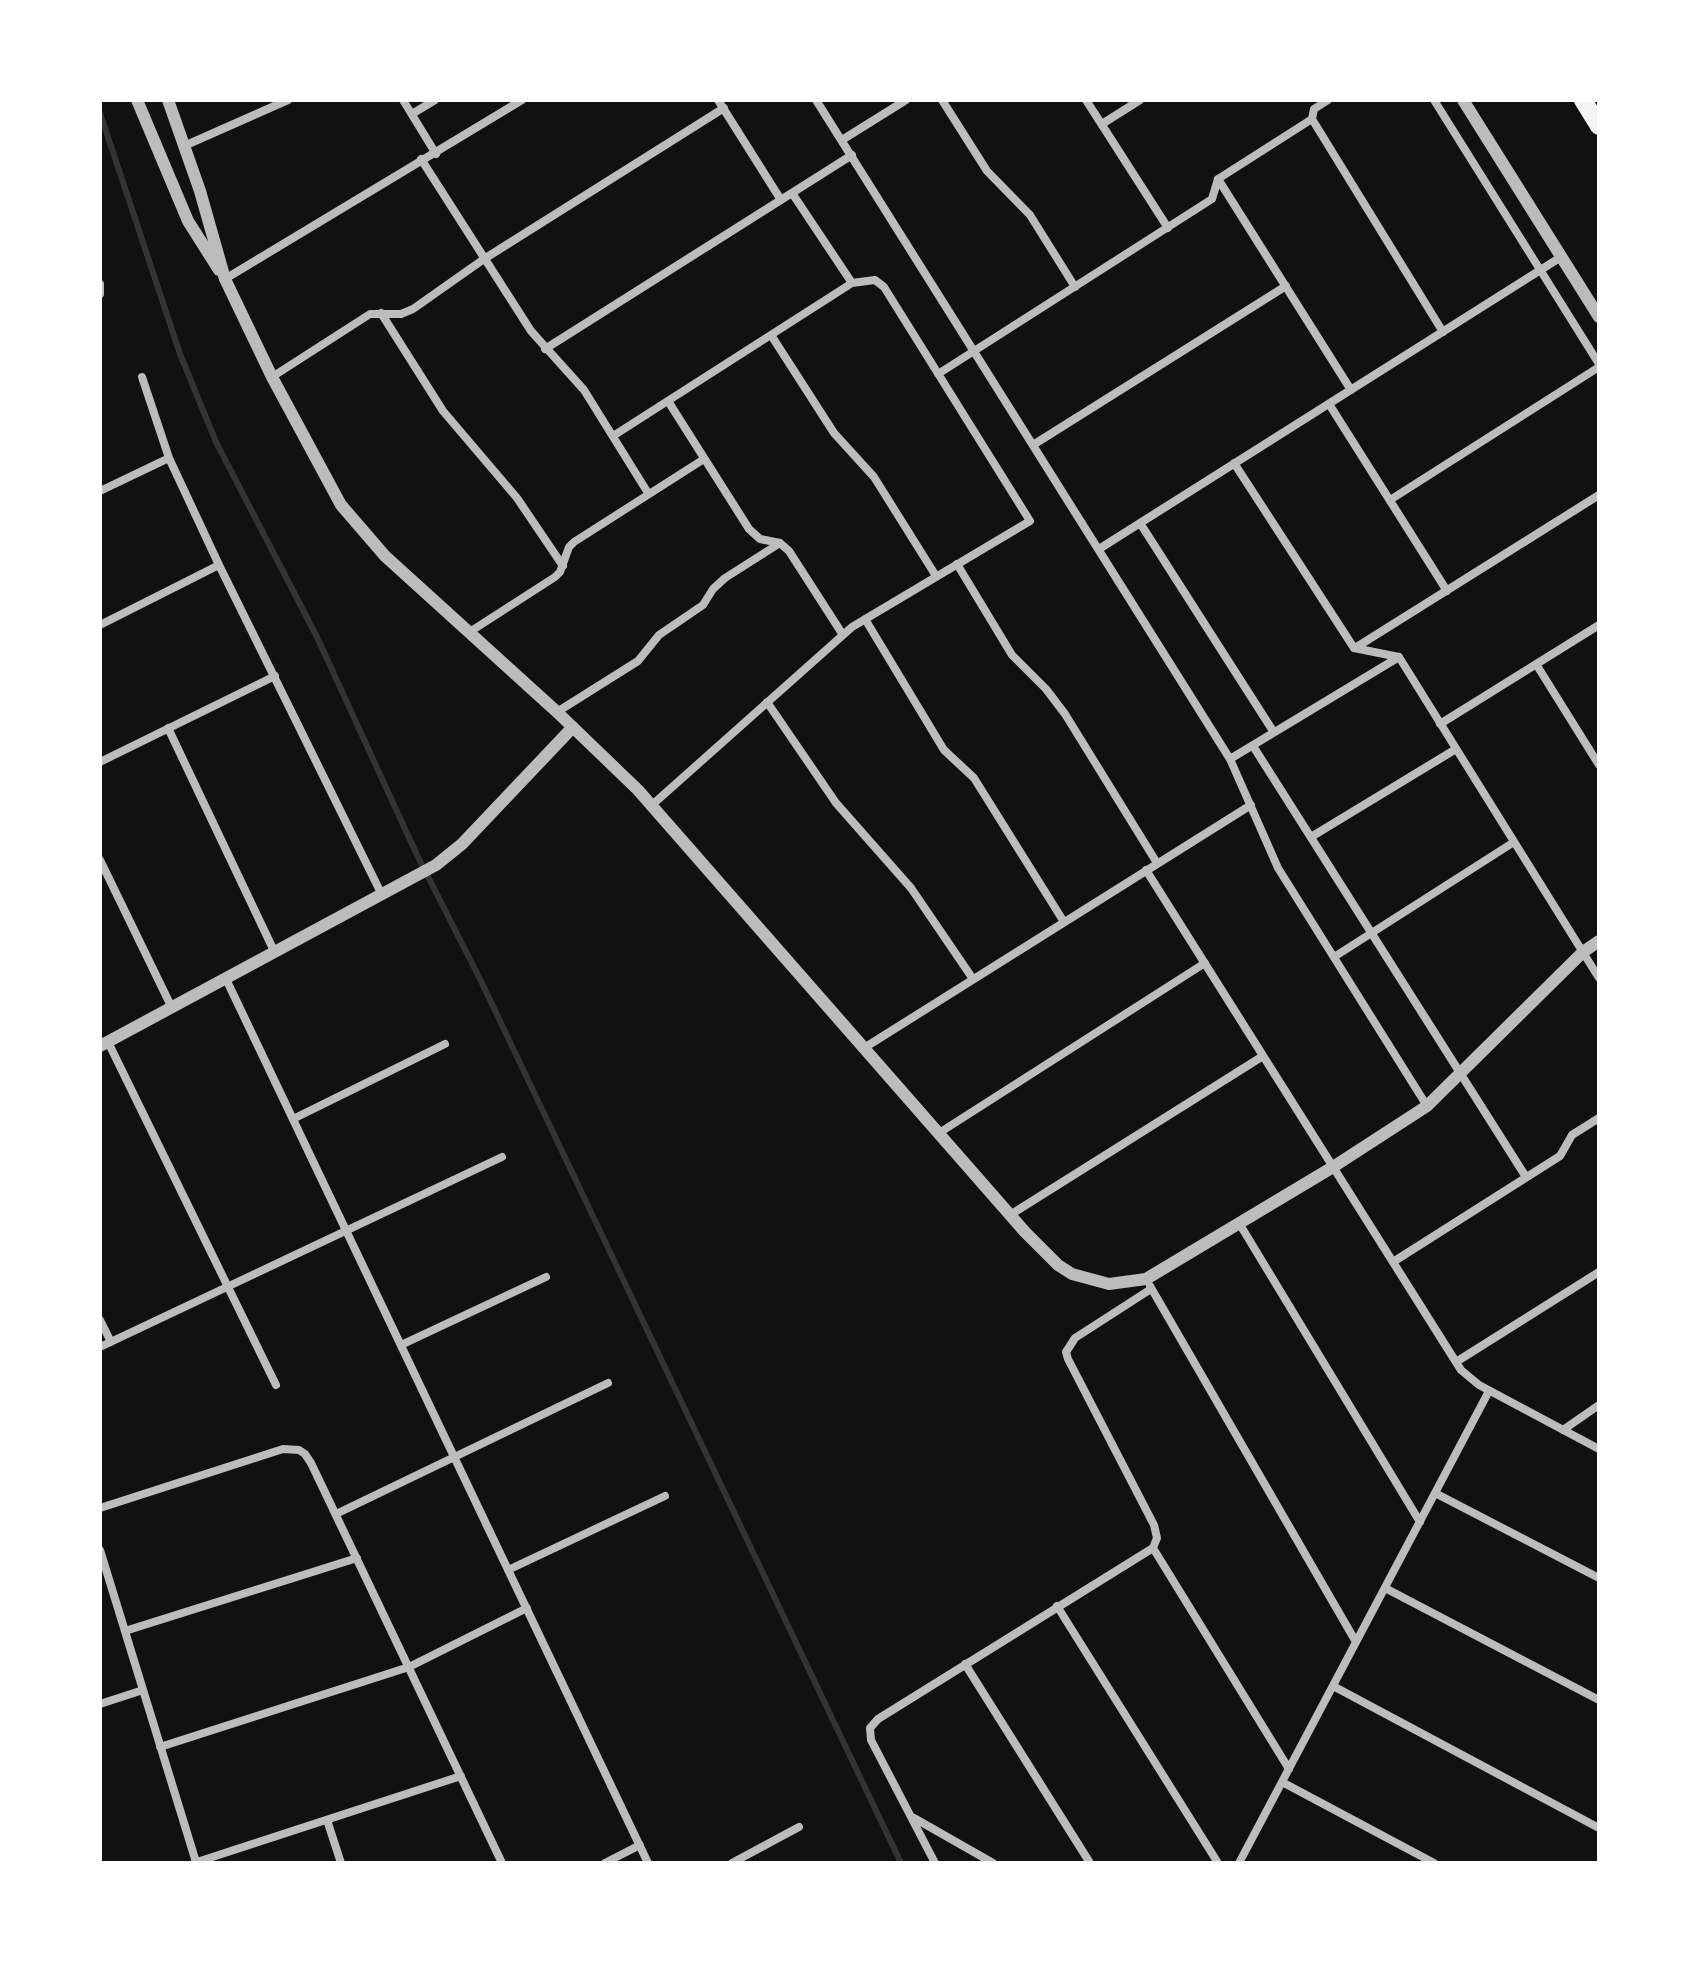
<!DOCTYPE html>
<html>
<head>
<meta charset="utf-8">
<style>
  body { margin:0 }
  #map { position:relative; width:1699px; height:1963px; overflow:hidden; background:#111; font-family:Manrope,sans-serif }
  canvas { display:block }
  .frame { position:absolute; inset:0; border:102px solid #fff; pointer-events:none }
</style>
</head>
<body>
<div id="map">
<canvas width="1699" height="1963"></canvas>
<div class="frame"></div>
</div>
<script>
const ctx = document.querySelector('canvas').getContext('2d');
ctx.lineJoin = 'round';
function toPath(rows) {
  const path = new Path2D();
  for (const r of rows) {
    path.moveTo(r[0], r[1]);
    for (let i = 2; i < r.length; i += 2) path.lineTo(r[i], r[i + 1]);
  }
  return path;
}
function trace(path, color, width, dash) {
  ctx.strokeStyle = color;
  ctx.lineWidth = width;
  ctx.lineCap = dash ? 'butt' : 'round';
  ctx.setLineDash(dash || []);
  ctx.stroke(path);
}
const stream = toPath([
  [100,113,180,354,216,442,317,637,417,855,480,979,901,1863]
]);
const minor = toPath([
  [403,100,436,154],
  [718,100,781,200],
  [816,100,1230,759,1278,868,1427,1106],
  [942,100,987,171,1030,215,1075,287],
  [1086,100,1168,228],
  [1434,100,1599,364],
  [412,114,435,100],
  [1312,119,1443,332],
  [1102,124,1140,100],
  [842,140,906,100],
  [184,146,288,100],
  [421,159,531,331,584,390,648,493],
  [1218,179,1351,390],
  [225,279,522,100],
  [100,284,100,294],
  [381,313,443,411,517,498,563,566],
  [771,335,834,433,874,477,936,576],
  [545,349,852,155],
  [938,374,1212,199,1218,179,1312,119,1314,109,1328,100],
  [142,377,169,458,219,565,382,895],
  [272,377,370,314,401,314,413,309,484,259,724,108],
  [668,401,749,529,760,539,780,543,789,551,843,635],
  [1329,404,1447,591],
  [613,436,852,283],
  [1033,445,1286,286],
  [1234,463,1354,648],
  [100,491,169,458],
  [1390,500,1599,367],
  [1140,523,1273,731],
  [1099,549,1561,257],
  [957,564,1012,655,1046,689,1065,714,1157,863],
  [865,619,944,750,974,778,1064,922],
  [100,625,219,565],
  [468,633,555,577,560,572,569,547,574,542,704,459],
  [1354,648,1399,657,1599,978],
  [1355,648,1599,495],
  [1536,664,1599,765],
  [767,702,836,803,911,888,973,979],
  [557,712,638,661,659,635,703,605,713,589,725,578,780,543],
  [1440,724,1599,625],
  [168,728,275,953],
  [1253,746,1526,1177],
  [1230,759,1399,657],
  [100,762,275,676],
  [652,805,852,627,1030,521,884,287,875,280,852,283,792,193],
  [1311,837,1456,749],
  [100,860,172,1008],
  [1146,870,1461,1370,1479,1385,1599,1449],
  [1334,957,1514,842],
  [226,979,648,1863],
  [108,1042,276,1385],
  [864,1048,1251,805],
  [293,1119,445,1044],
  [939,1133,1205,963],
  [1010,1215,1263,1056],
  [1239,1223,1420,1522],
  [1393,1262,1560,1156,1572,1135,1599,1118],
  [1150,1286,1356,1642],
  [1151,1289,1075,1338,1066,1352,1068,1359,1154,1525,1157,1538,1153,1548,1289,1769],
  [100,1320,111,1342],
  [401,1345,546,1277],
  [100,1347,502,1157],
  [1456,1362,1599,1272],
  [1563,1430,1599,1405],
  [1435,1493,1599,1578],
  [100,1508,283,1449,299,1450,305,1454,311,1463,502,1863],
  [336,1514,608,1383],
  [100,1550,196,1862],
  [508,1570,665,1496],
  [1385,1588,1599,1700],
  [1057,1606,1218,1863],
  [125,1631,357,1558],
  [965,1664,1090,1863],
  [1333,1686,1599,1828],
  [100,1704,143,1690],
  [160,1747,409,1667,527,1608],
  [1282,1782,1434,1863],
  [914,1818,993,1863],
  [327,1820,341,1863],
  [194,1863,461,1776],
  [605,1863,640,1845],
  [732,1863,799,1827],
  [935,1863,871,1740,870,1728,878,1719,1153,1548],
  [1239,1863,1489,1391]
]);
const tertiary = toPath([
  [137,100,188,221,219,270],
  [168,100,200,191,225,279,272,377,341,505,385,556,557,712,638,790,1025,1232,1058,1265,1072,1274,1109,1284,1146,1279,1333,1167,1427,1106,1583,952,1599,941],
  [1463,100,1599,317],
  [100,1046,436,865,462,844,573,727]
]);
const motorway = toPath([
  [1583,100,1599,126]
]);
trace(stream, '#333', 6);
trace(minor, '#bcbcbc', 8);
trace(tertiary, '#bcbcbc', 12);
trace(motorway, '#f5f5f5', 18);
</script>
</body>
</html>
